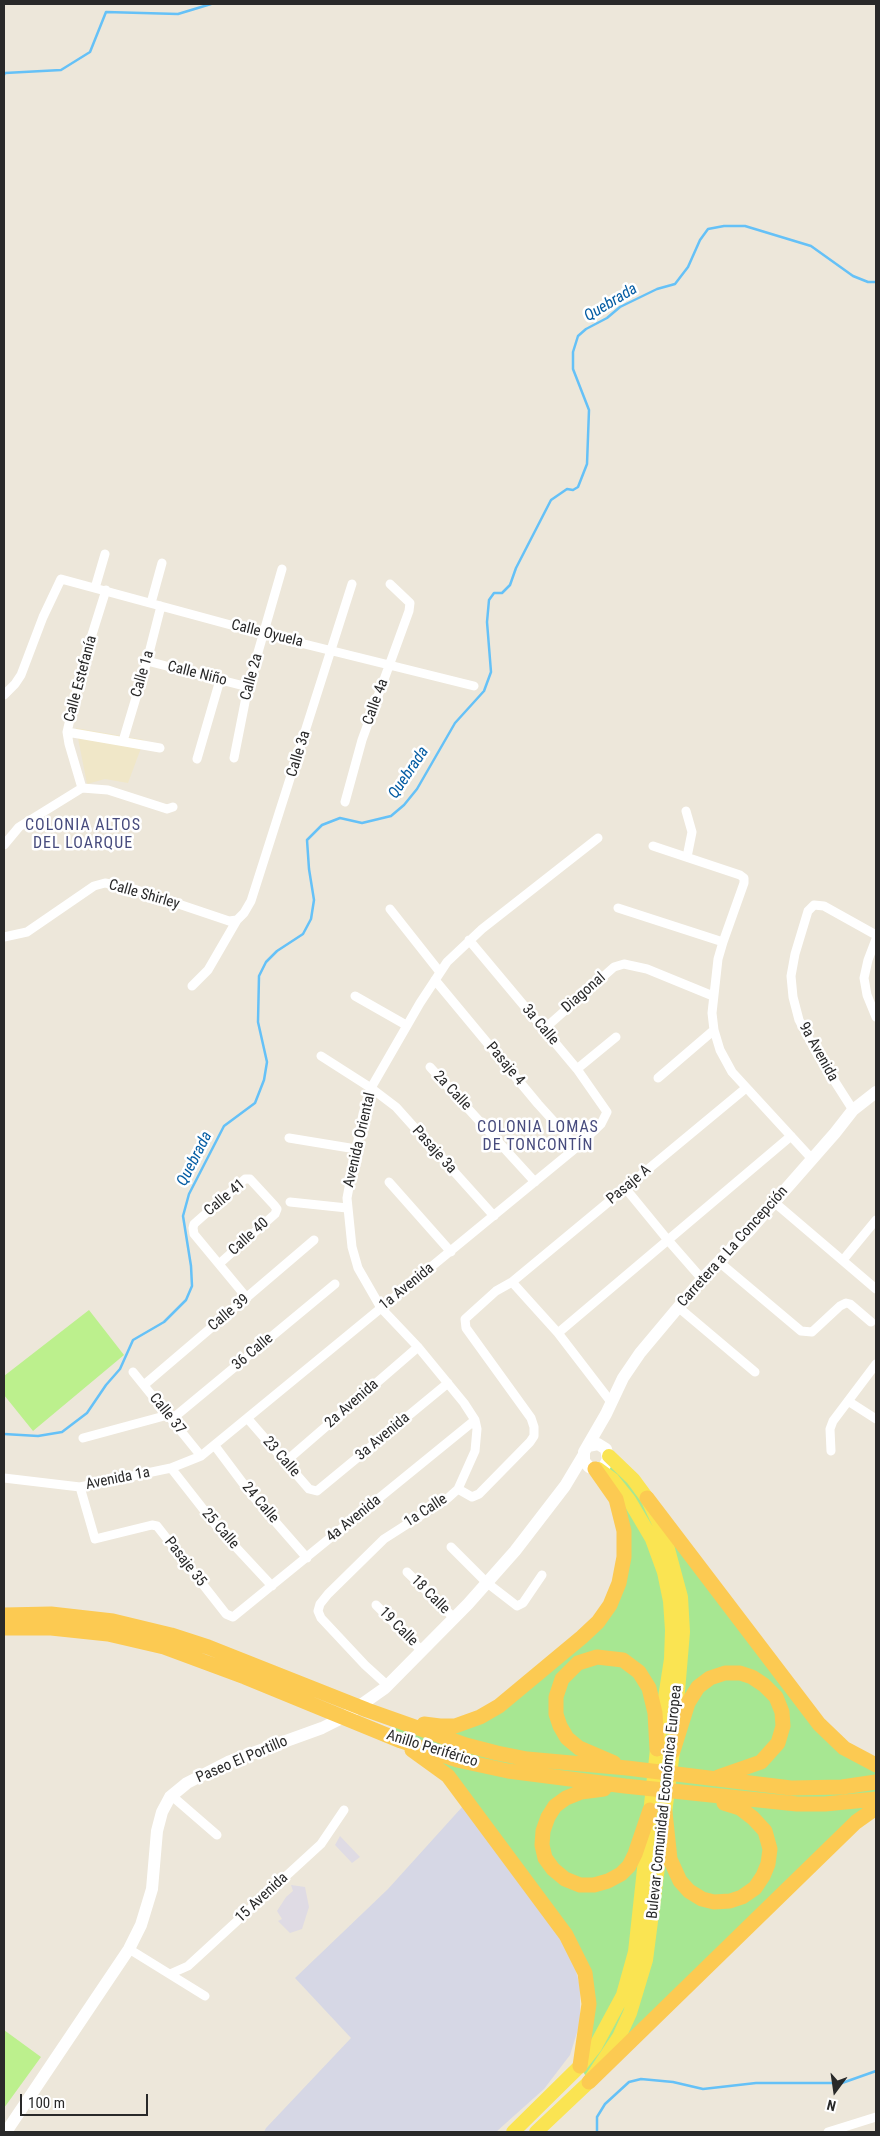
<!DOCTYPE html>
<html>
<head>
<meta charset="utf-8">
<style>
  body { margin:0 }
  #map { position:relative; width:880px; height:2136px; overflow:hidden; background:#ede7da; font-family:"Roboto Condensed",sans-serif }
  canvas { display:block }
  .frame { position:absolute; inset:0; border:5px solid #292929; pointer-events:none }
  .north { position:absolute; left:810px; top:2066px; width:50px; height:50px; -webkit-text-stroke:4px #fff; paint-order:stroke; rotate:194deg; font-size:14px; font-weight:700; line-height:20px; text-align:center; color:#292929 }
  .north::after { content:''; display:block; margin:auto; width:18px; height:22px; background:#292929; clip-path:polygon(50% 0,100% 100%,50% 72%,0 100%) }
  .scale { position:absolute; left:20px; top:2094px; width:128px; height:22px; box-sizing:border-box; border:2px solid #292929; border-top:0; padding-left:6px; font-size:15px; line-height:18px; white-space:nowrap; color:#292929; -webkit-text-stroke:4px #fff; paint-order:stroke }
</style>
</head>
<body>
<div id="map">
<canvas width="880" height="2136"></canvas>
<div class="frame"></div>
<div class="north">N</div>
<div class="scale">100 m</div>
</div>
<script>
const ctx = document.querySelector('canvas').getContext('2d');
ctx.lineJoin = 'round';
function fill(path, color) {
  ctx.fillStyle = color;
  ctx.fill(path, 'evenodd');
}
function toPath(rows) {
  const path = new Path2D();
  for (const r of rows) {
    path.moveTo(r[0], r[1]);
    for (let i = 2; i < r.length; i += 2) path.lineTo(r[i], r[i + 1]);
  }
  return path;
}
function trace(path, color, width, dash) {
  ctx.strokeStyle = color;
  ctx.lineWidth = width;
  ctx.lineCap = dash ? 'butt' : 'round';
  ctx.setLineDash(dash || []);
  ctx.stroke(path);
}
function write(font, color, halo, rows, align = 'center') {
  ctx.font = font + ' "Roboto Condensed",sans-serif';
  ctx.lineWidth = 5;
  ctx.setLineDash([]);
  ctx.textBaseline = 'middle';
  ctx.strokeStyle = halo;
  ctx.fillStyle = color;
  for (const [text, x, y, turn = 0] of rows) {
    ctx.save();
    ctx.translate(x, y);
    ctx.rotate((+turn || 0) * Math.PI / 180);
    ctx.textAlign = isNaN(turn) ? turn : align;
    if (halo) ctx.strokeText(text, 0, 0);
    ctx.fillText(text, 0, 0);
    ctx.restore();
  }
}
const industrial = toPath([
  [340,1836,360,1857,352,1863,335,1845],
  [291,1885,305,1887,309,1907,302,1929,290,1933,278,1921,282,1919,277,1911,286,1897,293,1891]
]);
const education = toPath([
  [76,728,144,740,128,783,105,779,87,784]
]);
const airport = toPath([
  [463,1806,547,1918,573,1960,580,1986,580,2023,570,2055,544,2089,496,2132,264,2132,266,2128,351,2038,295,1978,388,1889]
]);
const green = toPath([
  [609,1456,819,1724,876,1765,876,1808,589,2082,580,2066,586,1973,448,1776,401,1741,390,1718,441,1726,480,1717,610,1605,624,1531,598,1469]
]);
const pitch = toPath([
  [89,1310,124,1355,33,1431,4,1395,4,1376],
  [4,2030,41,2057,4,2108]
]);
const stream = toPath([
  [4,75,5,73,61,70,90,52,106,12,178,14,211,4],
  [4,1434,38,1436,62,1432,87,1413,106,1385,120,1369,133,1340,164,1322,186,1300,192,1286,191,1266,183,1216,189,1194,224,1126,255,1103,264,1080,267,1062,258,1022,259,976,266,962,277,951,303,934,311,919,314,900,309,869,307,840,322,825,340,818,362,823,391,816,404,805,417,789,455,723,484,691,491,672,487,622,489,600,494,593,502,593,510,585,516,568,551,500,567,489,573,490,578,487,587,464,589,410,573,369,573,352,578,336,586,329,607,318,620,307,657,289,675,284,688,267,700,240,708,229,724,226,745,226,811,246,853,276,868,282,876,282],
  [597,2132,597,2117,605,2104,629,2082,641,2079,673,2082,703,2089,756,2083,842,2083,876,2071]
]);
const minor = toPath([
  [95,588,105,554],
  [151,603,162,563],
  [147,661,248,687],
  [4,695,15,684,21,675,43,617,61,579,264,634,474,686],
  [67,732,160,748],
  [123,741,147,661,161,606],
  [234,758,248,687,282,569],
  [197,759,220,680],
  [82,788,69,744,67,732,84,660,106,590],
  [345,802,362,740,409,611,410,603,390,584],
  [686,811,692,832,687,857],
  [4,845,19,827,82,788,108,790,167,809,173,807],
  [653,846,740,875,744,878,744,883,723,942,718,959,712,1013,714,1030,720,1050,732,1072,812,1159],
  [618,908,723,942],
  [390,909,439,971],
  [4,937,27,932,94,886,105,883,128,887,229,921,237,920],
  [876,939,868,960,864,978,867,995,876,1017],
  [435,980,538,1104,577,1147],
  [192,986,208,970,237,920,244,913,251,901,352,584],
  [355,996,406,1025],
  [543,1030,614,967,624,964,647,969,713,996],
  [321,1056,371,1088,396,1107,494,1216],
  [430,1067,535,1182],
  [577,1069,616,1037],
  [658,1078,714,1030],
  [853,1110,816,1052,799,1020,793,997,791,976,795,954,808,911,814,905,824,906,876,935],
  [289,1138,356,1149],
  [389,1182,451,1252],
  [626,1189,667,1239,702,1279],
  [290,1202,347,1208],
  [774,1202,876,1289],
  [843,1260,876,1220],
  [719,1262,801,1331,812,1332,840,1306,846,1303,850,1304,871,1322],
  [219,1264,275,1214,277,1209,274,1205,250,1179,245,1179,194,1224,193,1228,194,1234,247,1298],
  [512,1282,558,1333,611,1402],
  [678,1307,755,1372],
  [558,1333,791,1136],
  [133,1372,201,1456],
  [144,1385,314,1240],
  [848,1401,876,1419],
  [172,1419,335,1284],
  [248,1419,309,1489,317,1491,448,1383],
  [83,1438,168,1415],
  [215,1446,251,1494,307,1558],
  [831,1451,830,1429,833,1421,876,1364],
  [285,1462,418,1347],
  [171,1468,218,1528,272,1586],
  [4,1478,80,1487,171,1468,201,1456,577,1147,601,1124,607,1112,577,1069,469,940],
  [80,1487,95,1539,152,1525,157,1526,226,1614,233,1617,475,1420],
  [458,1489,472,1497,479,1494,530,1442,534,1436,534,1427,531,1418,466,1328,465,1319,496,1291,512,1282,746,1088],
  [451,1547,486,1582,517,1606,523,1603,542,1575],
  [407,1572,454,1618],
  [376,1605,421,1650],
  [387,1685,365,1665,321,1618,318,1611,320,1604,328,1594,384,1539,448,1498,458,1489,475,1451,477,1429,475,1420,464,1403,418,1347,381,1308,358,1268,352,1247,347,1198,363,1114,371,1088,420,1003,447,962,482,929,598,838],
  [172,1796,217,1835],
  [129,1949,205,1996],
  [170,1974,188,1966,321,1844,344,1810],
  [828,2132,876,2117]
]);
const secondary = toPath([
  [588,1446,598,1444,606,1449,608,1459,604,1467,595,1469,589,1467,584,1461,584,1452,606,1414,623,1378,640,1353,702,1279,749,1231,835,1133,853,1110,876,1092],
  [6,2132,129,1949,141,1925,152,1889,157,1831,162,1812,170,1797,187,1783,228,1762,322,1728,344,1717,385,1688,468,1604,515,1551,565,1486,583,1456]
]);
const primary = toPath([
  [513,2132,580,2066,595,2047,623,1995,635,1952,657,1749,671,1659,672,1630,670,1601,664,1572,652,1539,629,1500,613,1480,598,1469],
  [536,2132,589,2082,619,2037,630,2013,646,1960,673,1751,683,1632,681,1597,664,1534,647,1498,633,1479,609,1456]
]);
const trunk = toPath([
  [647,1498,819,1724,844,1748,876,1765],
  [4,1615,51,1614,113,1621,171,1635,208,1647,367,1710,466,1745,497,1753,527,1759,627,1768,791,1788,842,1787,876,1782],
  [4,1628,51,1628,108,1634,164,1647,245,1677,401,1741,457,1760,508,1771,625,1786,797,1804,825,1804,876,1799],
  [424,1724,440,1726,455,1726,480,1717,499,1706,582,1637,598,1622,610,1605,619,1583,624,1557,624,1531,616,1499,595,1469],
  [412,1750,448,1776,566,1935,585,1973,589,2004,580,2066],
  [673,1751,688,1703,698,1687,710,1678,725,1673,740,1673,752,1677,764,1685,776,1697,782,1712,783,1726,778,1743,761,1762,718,1777],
  [614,1763,579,1748,567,1738,560,1726,556,1714,556,1697,562,1679,578,1663,597,1657,623,1660,639,1672,649,1688,655,1713,657,1749],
  [604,1789,581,1792,566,1798,555,1806,548,1817,543,1831,542,1845,545,1858,553,1869,565,1879,580,1885,594,1885,608,1881,621,1874,629,1866,635,1854,650,1810],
  [665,1812,670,1859,680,1881,689,1891,702,1899,714,1902,730,1901,742,1897,755,1888,763,1876,768,1864,770,1849,765,1831,753,1818,740,1808,724,1803],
  [589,2082,856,1822,876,1808]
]);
const streetNames = [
  ["Calle Oyuela",267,634,14],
  ["Calle 1a",143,674,-74],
  ["Calle Niño",197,674,14],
  ["Calle 2a",252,677,-75],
  ["Calle Estefanía",81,679,-75],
  ["Calle 4a",376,702,-70],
  ["Calle 3a",299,754,-73],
  ["Calle Shirley",144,895,16],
  ["Diagonal",584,993,-41],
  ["3a Calle",540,1025,50],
  ["9a Avenida",818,1052,61],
  ["Pasaje 4",505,1064,50],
  ["2a Calle",452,1091,47],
  ["Avenida Oriental",360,1140,-77],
  ["Pasaje 3a",434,1150,48],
  ["Pasaje A",629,1185,-40],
  ["Calle 41",225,1198,-40],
  ["Calle 40",249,1237,-42],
  ["Carretera a La Concepción",733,1247,-48],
  ["1a Avenida",407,1287,-39],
  ["Calle 39",229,1313,-40],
  ["36 Calle",253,1352,-40],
  ["2a Avenida",352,1404,-41],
  ["Calle 37",167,1414,51],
  ["3a Avenida",383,1437,-40],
  ["23 Calle",281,1457,49],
  ["Avenida 1a",118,1479,-11],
  ["24 Calle",260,1503,50],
  ["1a Calle",426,1511,-33],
  ["4a Avenida",354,1519,-39],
  ["25 Calle",220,1529,49],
  ["Pasaje 35",185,1562,52],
  ["18 Calle",430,1595,45],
  ["19 Calle",398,1627,45],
  ["Anillo Periférico",432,1749,17],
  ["Paseo El Portillo",242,1760,-23],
  ["Bulevar Comunidad Económica Europea",665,1802,-84],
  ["15 Avenida",262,1898,-43]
];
const waterNames = [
  ["Quebrada",611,303,-31],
  ["Quebrada",409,773,-56],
  ["Quebrada",195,1159,-63]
];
const neighbourhoodNames = [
  ["COLONIA ALTOS",83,826],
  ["DEL LOARQUE",83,844],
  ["COLONIA LOMAS",538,1128],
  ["DE TONCONTÍN",538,1146]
];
fill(industrial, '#dfdbe4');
fill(education, '#f0e7c8');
fill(airport, '#d6d7e5');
fill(green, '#a7e792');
fill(pitch, '#bcf08d');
trace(stream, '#65c1f7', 2.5);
trace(minor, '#fff', 9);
trace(secondary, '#fff', 12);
trace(primary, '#fae452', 14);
trace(trunk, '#fcca52', 15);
write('15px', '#292929', '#fff', streetNames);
write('italic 16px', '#045ca3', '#fff', waterNames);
ctx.letterSpacing = '1px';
write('16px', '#474b7d', '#fff', neighbourhoodNames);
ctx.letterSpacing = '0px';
</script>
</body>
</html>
